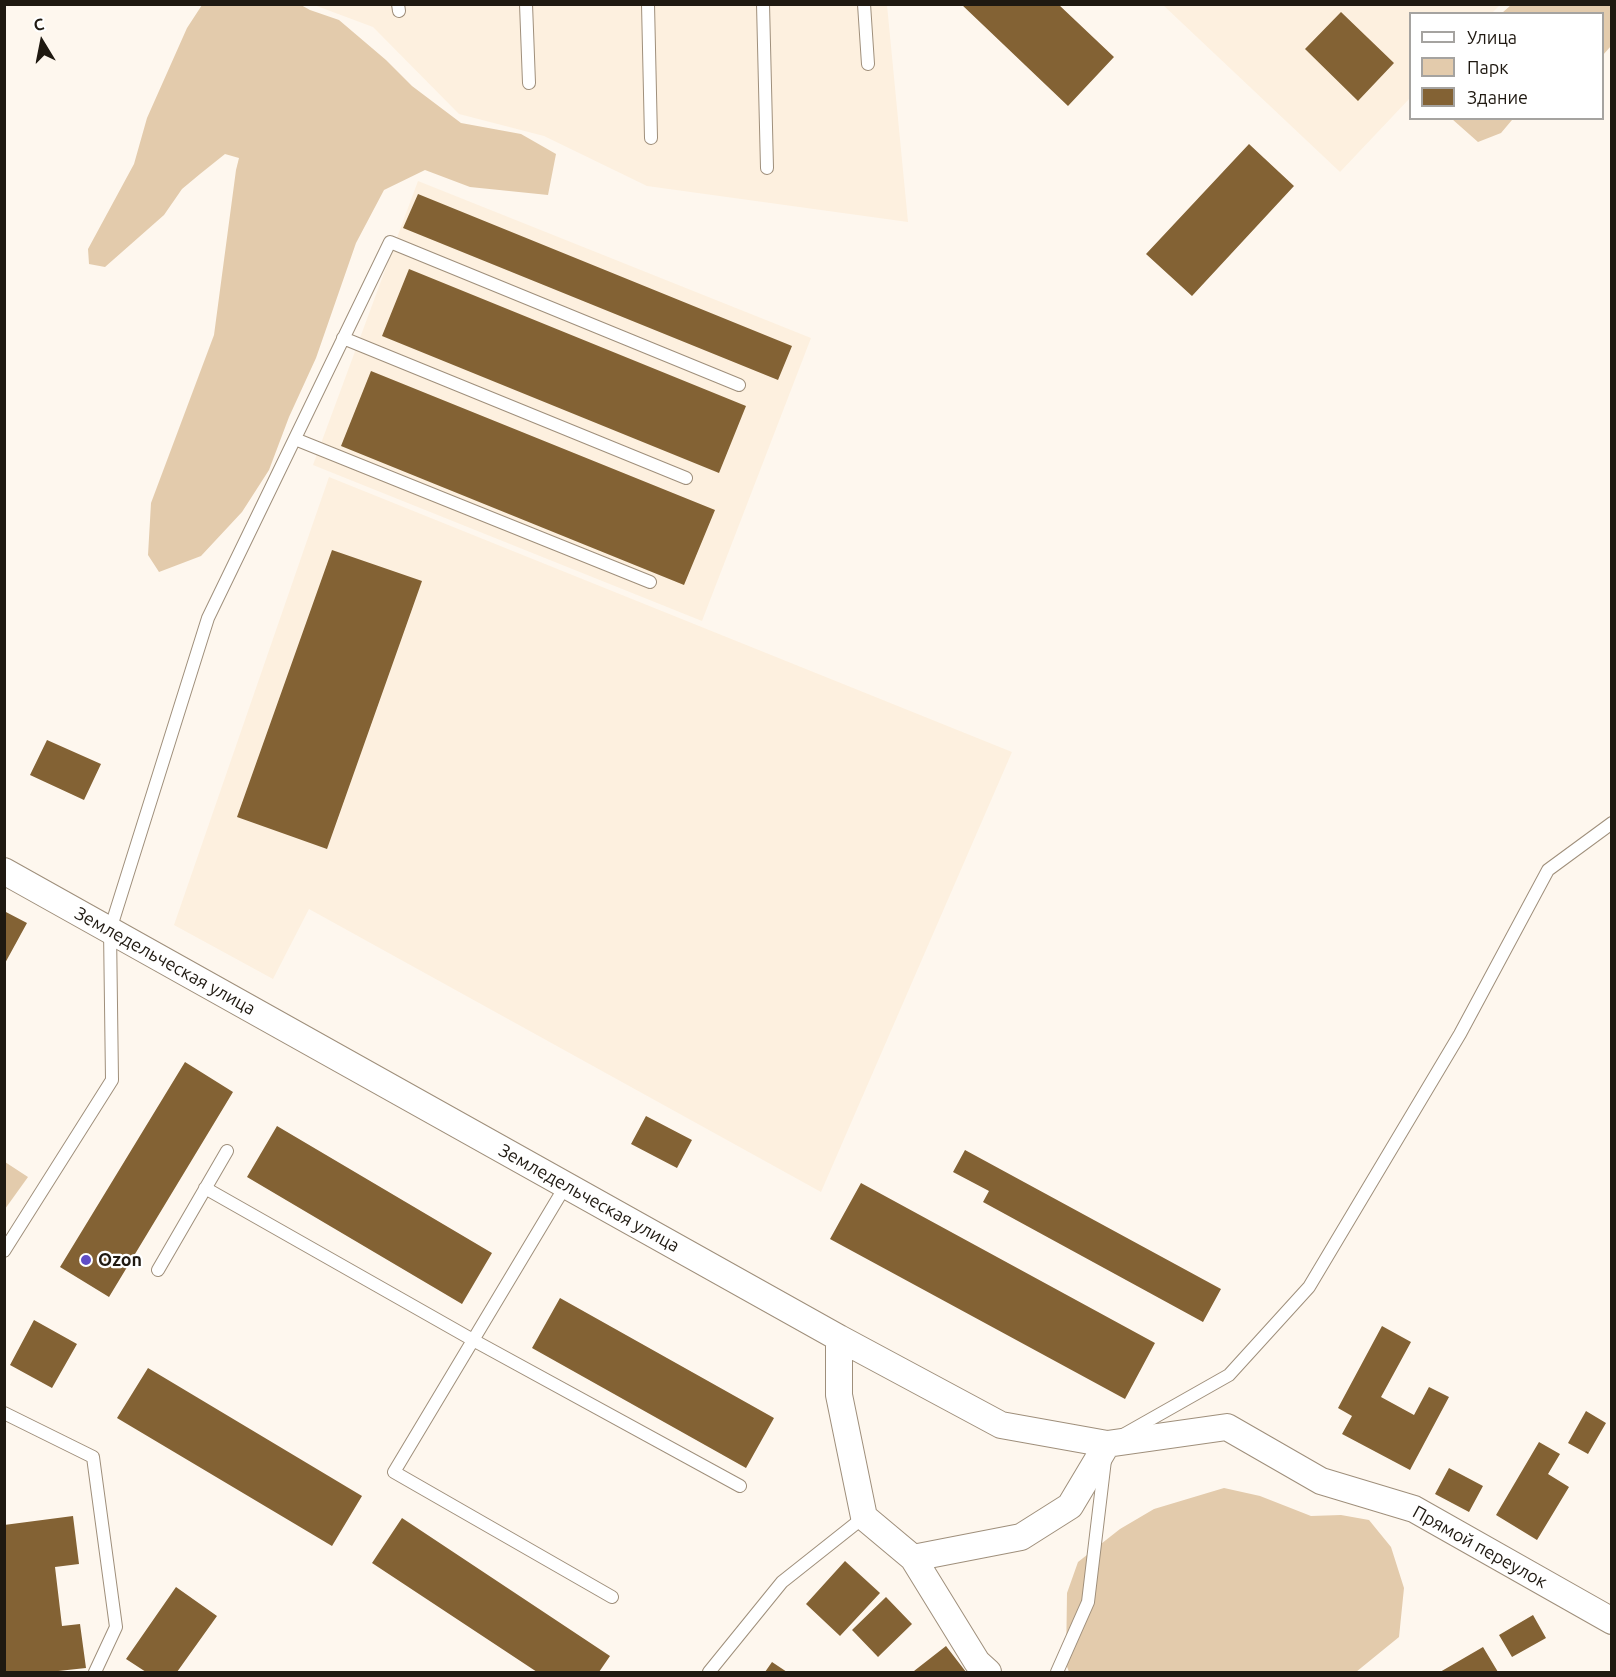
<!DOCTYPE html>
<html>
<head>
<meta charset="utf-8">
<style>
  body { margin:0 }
  #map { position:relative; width:1616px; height:1677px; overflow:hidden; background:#fef7ee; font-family:Ubuntu,sans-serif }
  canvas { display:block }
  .frame { position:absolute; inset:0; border:6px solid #1f1911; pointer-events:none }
  .legend { position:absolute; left:1409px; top:12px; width:195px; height:108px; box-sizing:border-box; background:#fff; border:2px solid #a5a3a0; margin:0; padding:8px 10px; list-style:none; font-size:18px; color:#1f1911 }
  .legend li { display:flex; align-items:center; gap:12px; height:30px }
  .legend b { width:30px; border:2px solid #a5a3a0 }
  .north { position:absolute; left:12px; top:12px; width:60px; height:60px; -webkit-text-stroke:4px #fff; paint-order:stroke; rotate:350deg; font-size:16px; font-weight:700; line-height:24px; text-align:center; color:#1f1911 }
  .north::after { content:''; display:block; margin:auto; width:21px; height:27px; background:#1f1911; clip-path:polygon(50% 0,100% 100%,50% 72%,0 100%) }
</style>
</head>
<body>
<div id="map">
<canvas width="1616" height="1677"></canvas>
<div class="frame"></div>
<ul class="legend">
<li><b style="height:8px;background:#fff"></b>Улица</li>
<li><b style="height:16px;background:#e3cbac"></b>Парк</li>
<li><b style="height:16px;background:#836234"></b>Здание</li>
</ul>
<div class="north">С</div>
</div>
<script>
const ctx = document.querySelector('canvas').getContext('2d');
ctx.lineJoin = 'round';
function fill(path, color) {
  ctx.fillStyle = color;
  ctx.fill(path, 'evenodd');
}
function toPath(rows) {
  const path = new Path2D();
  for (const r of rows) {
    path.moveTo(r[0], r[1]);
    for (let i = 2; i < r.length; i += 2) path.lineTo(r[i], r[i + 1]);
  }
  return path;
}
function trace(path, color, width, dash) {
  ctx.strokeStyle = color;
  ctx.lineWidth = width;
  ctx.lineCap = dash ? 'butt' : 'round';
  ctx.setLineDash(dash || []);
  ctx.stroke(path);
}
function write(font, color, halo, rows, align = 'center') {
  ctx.font = font + ' Ubuntu,sans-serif';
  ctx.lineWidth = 4.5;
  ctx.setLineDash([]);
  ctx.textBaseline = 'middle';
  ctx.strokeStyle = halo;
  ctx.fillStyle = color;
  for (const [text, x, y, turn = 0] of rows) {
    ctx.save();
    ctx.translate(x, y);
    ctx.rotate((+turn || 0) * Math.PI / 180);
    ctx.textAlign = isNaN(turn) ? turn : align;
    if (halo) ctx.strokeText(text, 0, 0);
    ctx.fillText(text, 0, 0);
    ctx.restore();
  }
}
const built = toPath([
  [314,5,887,5,908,222,647,186,544,136,459,114,373,27],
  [1163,5,1500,5,1492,13,1410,14,1410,98,1340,172],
  [418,181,811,338,702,621,313,465],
  [329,477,1012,752,821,1192,309,909,273,979,174,925]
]);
const green = toPath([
  [202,5,301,5,310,10,339,20,386,60,412,86,461,123,521,134,556,154,548,195,470,187,425,170,384,190,356,243,316,358,289,417,269,470,242,512,201,556,159,572,148,555,151,503,214,335,236,170,239,158,225,154,200,174,182,189,164,215,105,267,89,264,88,249,134,164,147,118,187,28],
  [1511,5,1611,5,1611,46,1603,55,1602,14,1502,13],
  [1452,119,1516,119,1512,120,1501,133,1478,142],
  [5,1162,28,1177,5,1209],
  [1224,1488,1260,1496,1311,1516,1341,1515,1369,1520,1391,1547,1404,1588,1399,1637,1356,1672,1069,1672,1066,1664,1067,1593,1078,1562,1120,1529,1154,1509]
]);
const building = toPath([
  [961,4,1058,4,1114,57,1068,106],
  [1341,12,1394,63,1358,101,1305,49],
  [1249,144,1294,186,1192,296,1146,254],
  [418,194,792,346,778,380,403,228],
  [409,269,746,406,719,473,382,336],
  [371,371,715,510,684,585,341,446],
  [332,550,422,581,327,849,237,817],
  [47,740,101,764,84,800,30,775],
  [4,911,27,923,4,965],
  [185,1062,233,1092,109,1297,60,1267],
  [646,1116,692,1140,677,1168,631,1144],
  [277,1126,492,1253,462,1304,247,1177],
  [965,1150,1221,1289,1203,1322,983,1202,989,1191,953,1172],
  [861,1183,1155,1343,1125,1399,830,1239],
  [560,1298,774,1418,746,1468,532,1348],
  [34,1320,77,1344,52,1388,10,1365],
  [1382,1326,1411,1342,1381,1397,1414,1415,1429,1387,1449,1397,1410,1470,1342,1434,1352,1416,1338,1408],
  [148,1368,362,1496,332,1546,117,1418],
  [1586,1411,1606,1423,1588,1454,1568,1443],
  [1539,1442,1560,1454,1548,1474,1569,1487,1537,1540,1496,1515],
  [1449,1468,1483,1486,1469,1512,1435,1494],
  [73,1516,79,1564,55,1567,62,1626,80,1624,86,1668,49,1672,4,1672,4,1525],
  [402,1518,610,1656,599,1672,537,1672,372,1563],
  [845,1561,880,1593,840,1636,806,1604],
  [176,1587,217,1616,177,1672,146,1672,126,1659],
  [886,1597,912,1624,878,1657,852,1630],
  [1533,1615,1546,1638,1512,1657,1499,1635],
  [946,1646,966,1672,915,1672,914,1671],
  [1483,1647,1498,1672,1440,1672],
  [772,1662,787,1672,765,1672]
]);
const lane = toPath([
  [398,4,399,11],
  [526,4,529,83],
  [648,4,651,138],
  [763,4,767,168],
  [864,4,868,64],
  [343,338,686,478],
  [295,439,650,582],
  [566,1185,394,1472,612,1597],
  [205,1188,473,1340,740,1486],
  [4,1251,112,1080,110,930,208,618,390,242,739,385],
  [158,1270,227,1151],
  [4,1413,93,1457,116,1627,95,1672],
  [1123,1435,1229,1375,1309,1287,1460,1034,1548,870,1612,823],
  [709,1672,782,1582,864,1517],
  [1057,1672,1088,1602,1105,1460]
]);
const street = toPath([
  [4,871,839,1338,839,1395,864,1517,913,1558,977,1662,988,1672],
  [839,1338,1001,1425,1107,1444,1227,1427,1321,1481,1414,1509,1612,1621],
  [913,1558,1021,1537,1070,1506,1107,1444]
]);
const markers = [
  [86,1260,6,"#5f4dc6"]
];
const streetNames = [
  ["Земледельческая улица",165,961,29],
  ["Земледельческая улица",589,1198,29],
  ["Прямой переулок",1480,1547,29]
];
const poiNames = [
  ["Ozon",98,1260]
];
fill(built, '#fdf0df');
fill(green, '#e3cbac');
fill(building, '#836234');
trace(lane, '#9f8f7b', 14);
trace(street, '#9f8f7b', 28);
trace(lane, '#fff', 12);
trace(street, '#fff', 26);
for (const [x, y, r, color] of markers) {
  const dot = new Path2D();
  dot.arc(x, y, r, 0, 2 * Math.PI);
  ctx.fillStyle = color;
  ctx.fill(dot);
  trace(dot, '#fff', 2);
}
write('18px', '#1f1911', '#fff', streetNames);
write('bold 18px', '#1f1911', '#fff', poiNames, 'left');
</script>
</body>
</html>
